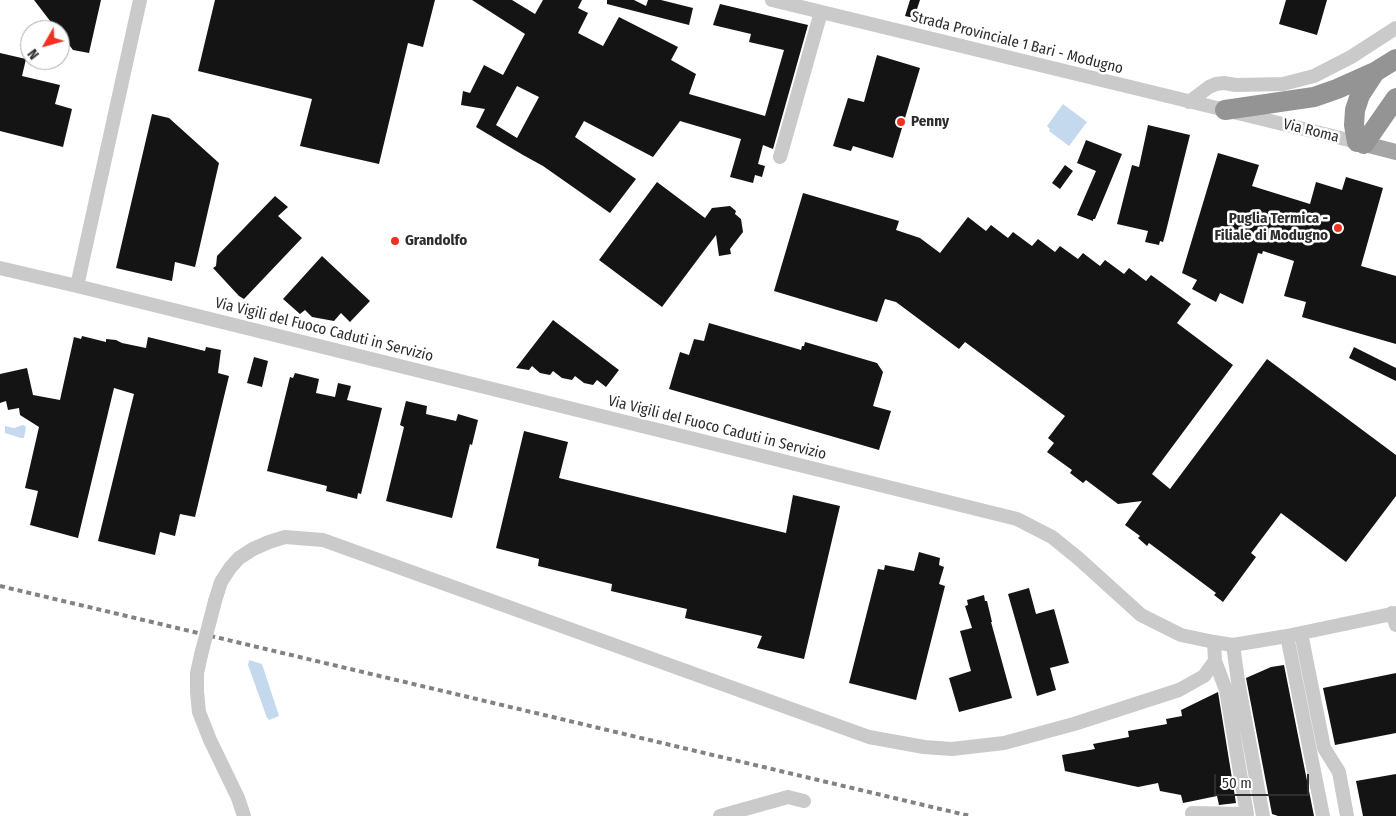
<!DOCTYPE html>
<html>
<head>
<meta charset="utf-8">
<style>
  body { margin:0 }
  #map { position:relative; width:1396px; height:816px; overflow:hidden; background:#fff; font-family:"Fira Sans Condensed",sans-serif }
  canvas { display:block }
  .north { position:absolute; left:20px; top:20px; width:50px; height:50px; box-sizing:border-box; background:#fff; border:1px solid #ababab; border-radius:50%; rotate:232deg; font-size:14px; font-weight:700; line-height:20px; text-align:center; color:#2d2d2d }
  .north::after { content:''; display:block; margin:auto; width:18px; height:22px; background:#f23022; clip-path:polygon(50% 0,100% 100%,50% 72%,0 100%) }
  .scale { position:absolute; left:1214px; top:774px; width:95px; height:22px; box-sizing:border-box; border:2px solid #2d2d2d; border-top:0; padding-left:6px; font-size:15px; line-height:18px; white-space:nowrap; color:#2d2d2d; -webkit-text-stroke:4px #fff; paint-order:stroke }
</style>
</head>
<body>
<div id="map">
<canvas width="1396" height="816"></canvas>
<div class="north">N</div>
<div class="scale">50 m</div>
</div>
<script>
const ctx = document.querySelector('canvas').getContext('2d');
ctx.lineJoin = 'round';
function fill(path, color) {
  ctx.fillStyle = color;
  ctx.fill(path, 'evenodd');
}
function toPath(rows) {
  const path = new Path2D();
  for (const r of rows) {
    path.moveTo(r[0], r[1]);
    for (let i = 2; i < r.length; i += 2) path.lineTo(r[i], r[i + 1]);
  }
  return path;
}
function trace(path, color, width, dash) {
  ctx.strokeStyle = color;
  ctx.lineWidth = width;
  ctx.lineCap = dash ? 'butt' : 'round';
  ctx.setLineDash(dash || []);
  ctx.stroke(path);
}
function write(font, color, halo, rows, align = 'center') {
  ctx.font = font + ' "Fira Sans Condensed",sans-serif';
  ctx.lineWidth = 5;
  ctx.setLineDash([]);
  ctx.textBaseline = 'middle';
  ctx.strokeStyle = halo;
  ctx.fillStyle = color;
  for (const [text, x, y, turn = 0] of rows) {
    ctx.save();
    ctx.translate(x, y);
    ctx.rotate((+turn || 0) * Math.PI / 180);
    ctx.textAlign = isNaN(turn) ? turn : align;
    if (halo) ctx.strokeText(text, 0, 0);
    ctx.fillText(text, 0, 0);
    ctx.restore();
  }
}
const water = toPath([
  [1063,104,1087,122,1069,146,1049,131,1050,129,1047,126],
  [23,425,26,427,24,438,21,438,5,433,5,426,14,428],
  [249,660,262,664,279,716,269,720,268,718,267,718,248,665]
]);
const building = toPath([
  [34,0,101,0,89,53,73,50,60,33,60,30,57,30],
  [215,0,435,0,423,47,408,43,379,164,300,146,312,99,198,71],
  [472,0,512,0,535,14,543,0,582,0,578,8,588,13,578,33,603,46,619,17,678,47,671,60,696,74,689,94,765,116,784,50,749,42,751,34,713,25,720,4,808,25,773,149,763,145,758,164,765,166,762,177,755,175,753,183,730,177,741,139,680,121,653,157,584,121,575,137,636,179,610,213,543,166,523,155,476,127,485,109,461,105,463,91,470,93,484,65,503,75,525,34],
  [517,86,539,97,517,138,496,125],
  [607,0,634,0,646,6,648,0,661,0,693,8,689,25,607,4],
  [910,0,920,0,914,18,905,16],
  [1286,0,1327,0,1317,35,1279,24],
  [0,53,26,59,22,76,60,85,55,104,72,109,63,147,0,131],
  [877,55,920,68,893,158,853,146,851,151,833,146,848,98,864,102],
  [152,114,169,118,219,163,195,267,175,262,172,281,116,268],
  [1148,125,1190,135,1165,235,1163,242,1160,241,1159,245,1145,242,1148,231,1117,224,1132,165,1139,167],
  [1086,140,1122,154,1095,219,1093,219,1093,221,1077,215,1096,171,1077,163],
  [1218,153,1259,165,1252,186,1310,204,1316,182,1342,190,1346,177,1383,188,1361,266,1396,276,1396,344,1302,317,1306,302,1284,296,1294,261,1263,251,1262,254,1258,253,1243,304,1220,293,1216,302,1192,289,1197,280,1182,273],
  [1065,165,1073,171,1060,189,1052,183],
  [657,182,705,218,712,208,730,206,736,211,735,214,741,219,743,232,730,249,731,254,719,256,716,235,662,307,599,260],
  [803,193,899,221,896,230,920,238,940,253,968,217,986,231,991,225,1008,238,1013,232,1032,246,1038,239,1055,252,1060,246,1078,259,1083,253,1100,266,1105,260,1124,274,1129,268,1146,281,1151,275,1191,304,1177,323,1233,365,1152,474,1170,489,1267,359,1396,455,1396,496,1346,562,1281,513,1251,553,1256,557,1223,602,1214,595,1216,593,1149,543,1147,546,1138,538,1140,536,1125,525,1142,501,1118,504,1086,480,1083,483,1070,473,1072,470,1047,452,1054,443,1048,438,1065,416,965,342,959,349,896,302,885,299,877,322,774,291],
  [275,196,288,207,278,216,302,238,244,299,239,296,213,268,216,266,217,256],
  [322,256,370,301,350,322,341,313,334,321,312,317,305,310,300,314,283,299],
  [553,320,619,370,606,387,597,380,593,385,584,383,575,376,572,380,562,378,553,371,550,375,540,373,532,366,529,370,516,368],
  [709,323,801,350,802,346,804,346,805,342,877,363,883,372,873,406,891,411,879,450,669,389,680,352,689,355,694,339,704,341],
  [82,336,106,342,106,339,116,340,122,343,146,348,148,337,205,351,206,347,221,350,218,373,229,376,195,517,180,514,175,536,160,532,155,555,98,541,134,394,114,388,78,538,30,525,38,491,25,488,39,427,20,415,19,408,8,410,6,401,0,403,0,374,27,368,33,395,60,400,74,337,81,339],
  [1354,347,1396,368,1396,381,1349,358],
  [254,357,268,361,262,387,247,383],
  [295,373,319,379,316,393,335,397,338,383,351,386,347,400,382,408,361,494,358,493,357,499,326,491,327,486,267,471,290,377,293,378],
  [406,401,427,406,426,414,456,421,458,414,478,420,472,445,470,444,452,518,386,501,404,427,400,425],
  [524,431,568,442,559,478,786,533,793,495,840,506,804,659,757,648,762,636,685,618,687,609,611,591,612,584,538,566,539,559,496,548],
  [919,552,940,558,939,565,944,567,939,584,945,586,916,700,849,683,878,569,884,570,885,565,914,571],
  [1029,588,1036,614,1054,609,1069,663,1050,668,1056,690,1037,696,1008,594],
  [984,595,985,601,987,601,992,622,991,622,1012,698,959,712,949,678,971,671,960,631,972,628,965,606,968,605,967,600],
  [1284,665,1314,816,1278,816,1272,814,1246,678,1271,667],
  [1396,673,1396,733,1335,745,1323,688],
  [1218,692,1236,803,1219,805,1217,796,1183,803,1181,795,1160,791,1158,783,1138,787,1065,771,1062,755,1095,749,1093,744,1129,737,1128,731,1167,724,1166,719,1182,716,1181,710],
  [1396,774,1396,816,1363,816,1356,781]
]);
const minor = toPath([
  [772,0,1357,142],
  [1189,102,1209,87,1216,84,1224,83,1236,85,1283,84,1314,76,1351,57,1396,28],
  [780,157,821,12],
  [0,268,77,286,1017,519,1052,537,1078,558,1141,615,1181,635,1214,642,1233,645,1287,636,1396,613],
  [77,286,140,0],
  [215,601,221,582,230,568,239,558,253,549,269,542,285,537,323,540,869,737,924,747,952,749,1004,743,1074,724,1179,690,1204,676,1215,661,1214,642],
  [1392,613,1396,625],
  [1301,633,1324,748,1339,772,1347,816],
  [1287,636,1323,816],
  [1233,645,1238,681,1263,816],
  [201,655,197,673,197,692,199,712,210,740,238,798,244,816],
  [1192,813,1247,814,1226,690,1215,661],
  [720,816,788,797,804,801]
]);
const major = toPath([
  [1357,142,1396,152]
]);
const highway = toPath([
  [1225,110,1314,97,1337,89,1375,72],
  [1357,142,1354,125,1355,110,1360,95,1375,72,1396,59],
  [1364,144,1396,98]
]);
const rail = toPath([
  [0,586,970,816]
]);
const minorBridge = toPath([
  [201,655,215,601]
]);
const markers = [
  [901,122,5,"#f23022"],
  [1338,228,5,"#f23022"],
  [395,241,5,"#f23022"]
];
const streetNames = [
  ["Strada Provinciale 1 Bari - Modugno",1017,43,14],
  ["Via Roma",1311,131,14],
  ["Via Vigili del Fuoco Caduti in Servizio",324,330,14],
  ["Via Vigili del Fuoco Caduti in Servizio",717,428,14]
];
const poiNames = [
  ["Penny",911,122],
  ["Puglia Termica -",1328,219,"right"],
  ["Filiale di Modugno",1328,236,"right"],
  ["Grandolfo",405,241]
];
fill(water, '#c4d8ee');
fill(building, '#141414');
trace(minor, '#cacaca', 14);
trace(major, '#a5a5a5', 16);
trace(highway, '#949494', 20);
trace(rail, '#828282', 4, [5, 4]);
trace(minorBridge, '#cacaca', 14);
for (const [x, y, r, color] of markers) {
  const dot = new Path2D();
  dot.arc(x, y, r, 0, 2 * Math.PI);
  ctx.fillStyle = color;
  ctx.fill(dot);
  trace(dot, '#fff', 2);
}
write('15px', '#2d2d2d', '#fff', streetNames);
write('bold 15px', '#2d2d2d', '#fff', poiNames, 'left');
</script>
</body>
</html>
